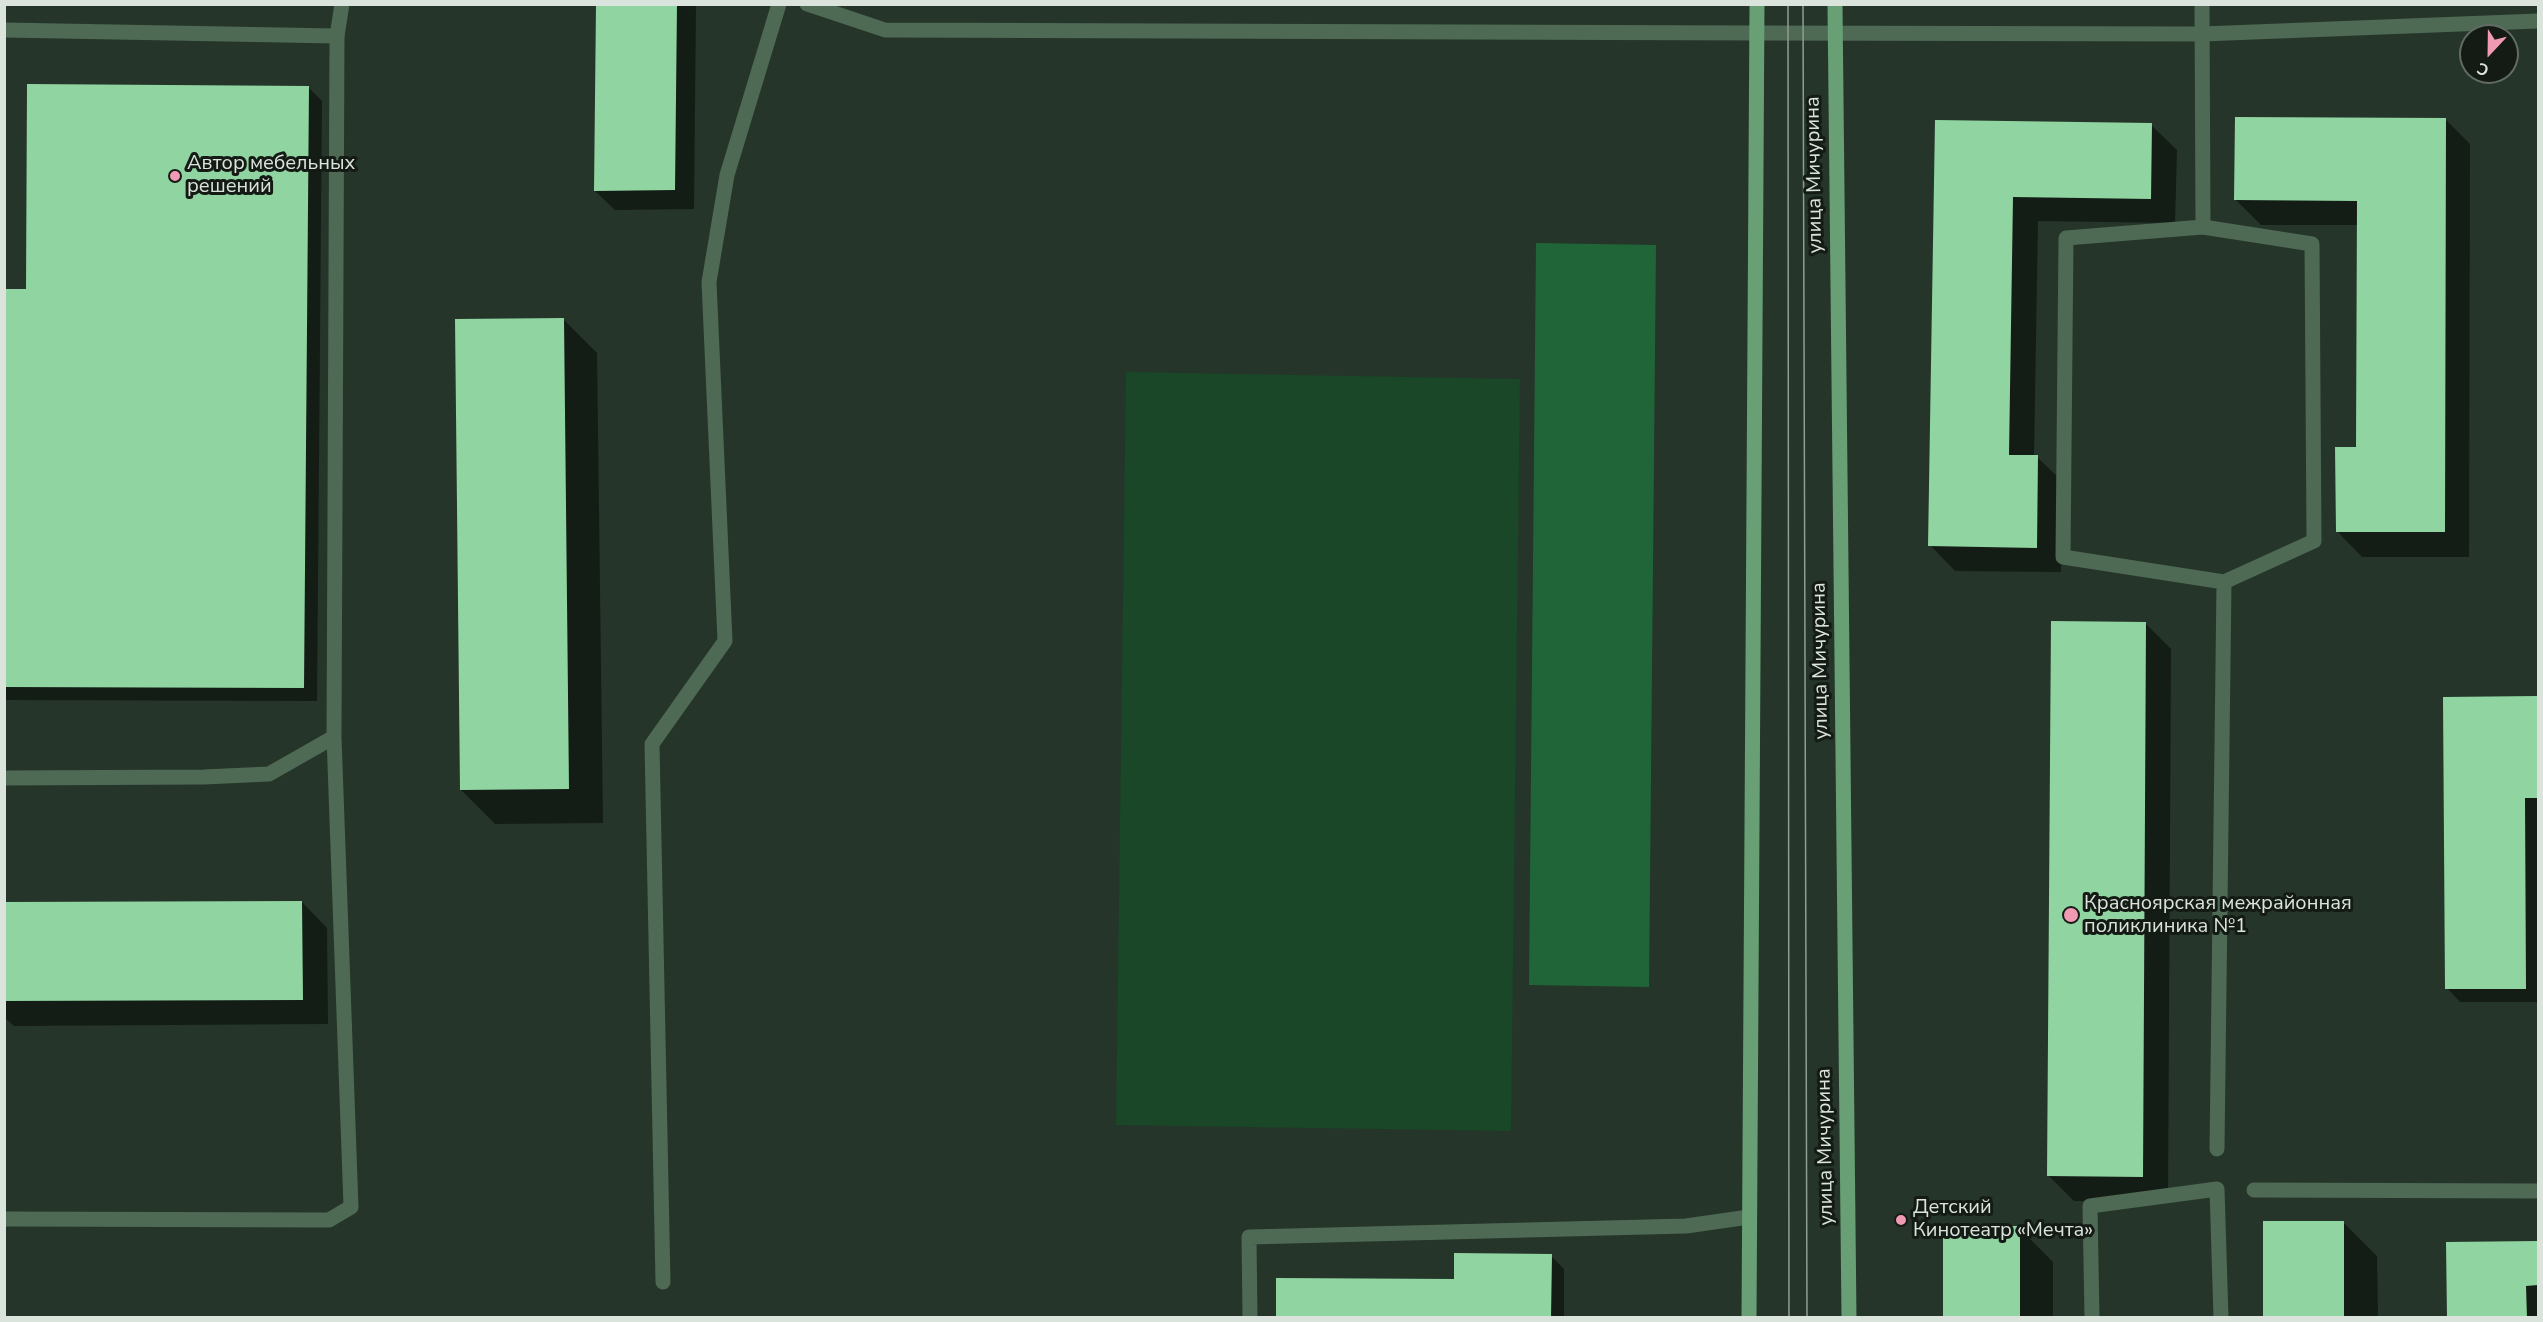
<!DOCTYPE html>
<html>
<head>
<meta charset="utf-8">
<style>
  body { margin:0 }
  #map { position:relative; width:2543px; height:1322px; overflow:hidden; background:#253529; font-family:"Nunito Sans",sans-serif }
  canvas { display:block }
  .frame { position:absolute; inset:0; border:6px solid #dae4dc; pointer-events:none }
  .north { position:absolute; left:2459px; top:24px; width:60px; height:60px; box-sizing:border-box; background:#141b15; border:2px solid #636b65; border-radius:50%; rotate:202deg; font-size:16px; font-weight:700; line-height:24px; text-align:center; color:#dae4dc }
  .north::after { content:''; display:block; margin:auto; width:21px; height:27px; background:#f19ab3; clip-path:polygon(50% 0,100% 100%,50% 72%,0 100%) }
</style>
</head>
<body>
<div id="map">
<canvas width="2543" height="1322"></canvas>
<div class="frame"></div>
<div class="north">С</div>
</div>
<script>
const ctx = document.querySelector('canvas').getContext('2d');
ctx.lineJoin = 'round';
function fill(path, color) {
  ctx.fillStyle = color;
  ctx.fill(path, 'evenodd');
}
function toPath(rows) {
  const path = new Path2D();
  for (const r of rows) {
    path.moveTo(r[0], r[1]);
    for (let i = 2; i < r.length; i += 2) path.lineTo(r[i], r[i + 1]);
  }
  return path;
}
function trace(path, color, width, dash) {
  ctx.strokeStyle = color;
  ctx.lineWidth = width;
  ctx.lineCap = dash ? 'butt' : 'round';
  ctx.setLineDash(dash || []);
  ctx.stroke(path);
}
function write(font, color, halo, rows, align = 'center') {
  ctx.font = font + ' "Nunito Sans",sans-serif';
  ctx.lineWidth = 6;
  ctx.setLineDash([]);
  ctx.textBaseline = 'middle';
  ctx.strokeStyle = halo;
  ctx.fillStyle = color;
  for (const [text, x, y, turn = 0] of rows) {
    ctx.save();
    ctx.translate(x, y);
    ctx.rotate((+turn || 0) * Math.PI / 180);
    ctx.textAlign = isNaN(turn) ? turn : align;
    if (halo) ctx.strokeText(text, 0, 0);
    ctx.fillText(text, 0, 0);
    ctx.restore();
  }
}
const green = toPath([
  [1126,372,1520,379,1511,1131,1116,1125]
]);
const forest = toPath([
  [1536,243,1656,245,1649,987,1529,985]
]);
const shadow = toPath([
  [597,4,696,4,694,209,615,210,595,191],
  [308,87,322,101,317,701,4,700,4,290,28,290],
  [2445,119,2470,144,2469,557,2362,557,2337,531,2358,448,2358,225,2261,225,2236,200],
  [1936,121,2151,125,2177,150,2175,223,2038,221,2034,457,2037,457,2063,482,2061,572,1955,571,1930,545],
  [563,319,597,353,603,823,495,824,461,790],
  [2145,623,2171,649,2168,1201,2074,1201,2049,1176],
  [2445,698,2538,698,2538,1002,2460,1002,2447,988],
  [302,902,327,928,328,1024,14,1026,4,1017,4,903],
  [2343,1222,2377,1256,2378,1318,2265,1318],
  [2019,1228,2053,1262,2053,1318,1944,1318],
  [2538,1243,2538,1318,2449,1318,2447,1244],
  [1551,1256,1564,1269,1564,1318,1278,1318,1455,1281]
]);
const building = toPath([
  [596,4,677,4,675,190,594,191],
  [27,84,309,86,304,688,4,687,4,289,26,289],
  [2235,117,2446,118,2445,532,2336,532,2335,447,2356,447,2357,201,2234,200],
  [1935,120,2152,123,2151,199,2013,197,2009,455,2038,455,2037,548,1928,546],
  [564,318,569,789,460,790,455,319],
  [2051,621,2146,622,2143,1177,2047,1176],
  [2538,696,2538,798,2525,798,2526,989,2445,989,2443,697],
  [302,901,303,1000,4,1001,4,902],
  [2263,1221,2344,1221,2344,1318,2263,1318],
  [1943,1226,2020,1226,2020,1318,1943,1318],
  [2538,1241,2538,1285,2526,1286,2527,1318,2447,1318,2446,1242],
  [1454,1253,1552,1254,1551,1318,1276,1318,1276,1278,1454,1279]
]);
const service = toPath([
  [2202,4,2203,227,2066,238,2063,557,2224,582,2314,541,2312,244,2203,227],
  [4,778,204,777,269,774,334,737,337,36],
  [2217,1149,2224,582],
  [2254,1190,2538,1191],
  [4,1219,329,1220,351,1207,334,737],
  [663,1282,652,744,725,641,709,282,727,175,779,4],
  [1250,1318,1249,1237,1686,1226,1749,1217],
  [2092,1318,2090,1206,2217,1189,2221,1318]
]);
const minor = toPath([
  [807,4,885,30,1756,33],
  [4,30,337,36,342,4]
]);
const tertiary = toPath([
  [1756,33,2202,34,2538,21]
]);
const primary = toPath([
  [1835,4,1849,1318],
  [1749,1318,1757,4]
]);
const tram = toPath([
  [1788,4,1789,1318],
  [1803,4,1807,1318]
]);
const markers = [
  [175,176,6,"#f19ab3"],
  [2071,915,8,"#f19ab3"],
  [1901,1220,6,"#f19ab3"]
];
const poiNames = [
  ["Автор мебельных",187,164],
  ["решений",187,187],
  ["Красноярская межрайонная",2084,904],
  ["поликлиника №1",2084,927],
  ["Детский",1913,1208],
  ["Кинотеатр «Мечта»",1913,1231]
];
const streetNames = [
  ["улица Мичурина",1815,175,-91],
  ["улица Мичурина",1821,661,-91],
  ["улица Мичурина",1826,1147,-91]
];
fill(green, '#194727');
fill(forest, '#206538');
fill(shadow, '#0007');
fill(building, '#90d5a1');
trace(service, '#4e6954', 15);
trace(minor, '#4e6954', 15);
trace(tertiary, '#4e6954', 15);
trace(primary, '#689f75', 15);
trace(tram, '#919d94', 1.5);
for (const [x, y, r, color] of markers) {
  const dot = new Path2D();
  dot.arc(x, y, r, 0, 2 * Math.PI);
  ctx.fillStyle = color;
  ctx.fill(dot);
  trace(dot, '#141b15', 2);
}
write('20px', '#dae4dc', '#141b15', poiNames, 'left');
write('20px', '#dae4dc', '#141b15', streetNames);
</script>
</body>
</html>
